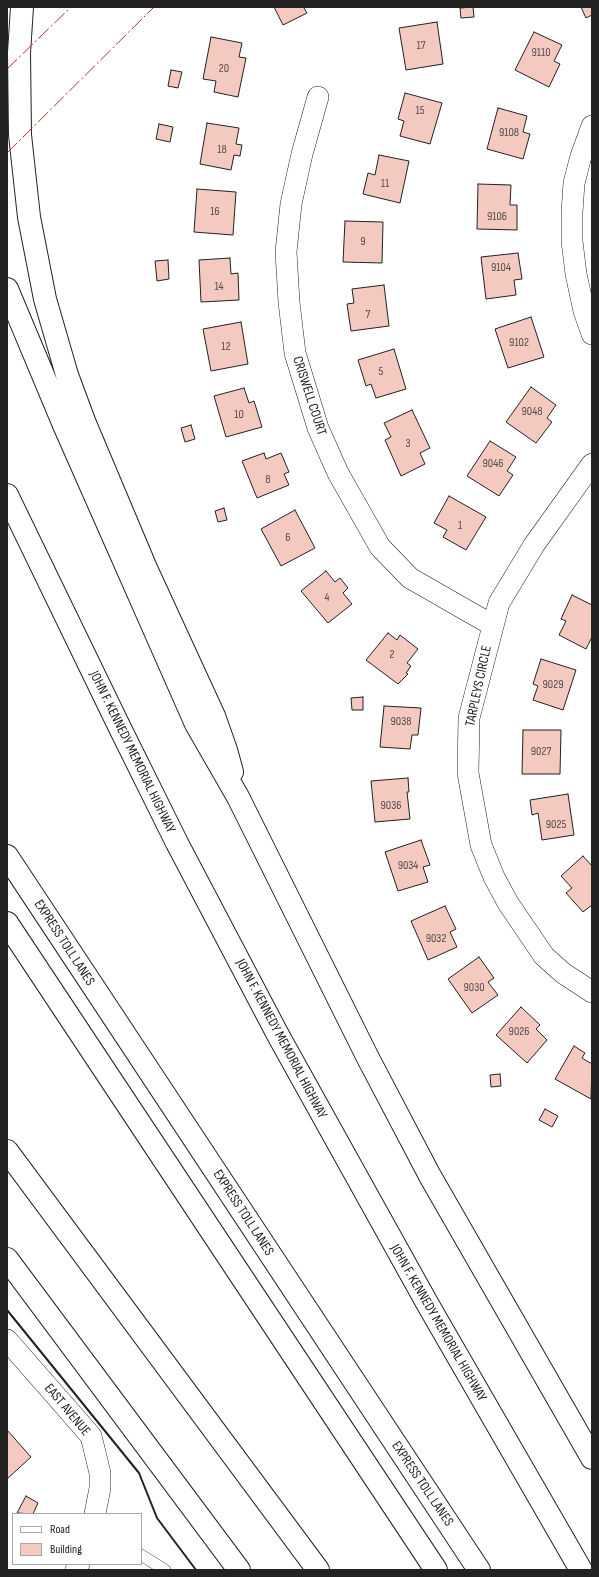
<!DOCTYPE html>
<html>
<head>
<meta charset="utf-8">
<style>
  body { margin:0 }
  #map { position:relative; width:599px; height:1577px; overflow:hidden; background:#fff; font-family:"Sofia Sans Condensed",sans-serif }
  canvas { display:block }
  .frame { position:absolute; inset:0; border:8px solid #222; pointer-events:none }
  .legend { position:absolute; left:12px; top:1513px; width:130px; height:52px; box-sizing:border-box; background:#fff; border:1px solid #a7a7a7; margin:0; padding:5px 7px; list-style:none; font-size:12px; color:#222 }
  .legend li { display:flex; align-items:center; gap:8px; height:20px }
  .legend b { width:20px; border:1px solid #a7a7a7 }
</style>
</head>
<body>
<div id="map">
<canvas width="599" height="1577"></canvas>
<div class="frame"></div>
<ul class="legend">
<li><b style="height:5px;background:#fff"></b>Road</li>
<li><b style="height:11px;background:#f3c9c0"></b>Building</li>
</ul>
</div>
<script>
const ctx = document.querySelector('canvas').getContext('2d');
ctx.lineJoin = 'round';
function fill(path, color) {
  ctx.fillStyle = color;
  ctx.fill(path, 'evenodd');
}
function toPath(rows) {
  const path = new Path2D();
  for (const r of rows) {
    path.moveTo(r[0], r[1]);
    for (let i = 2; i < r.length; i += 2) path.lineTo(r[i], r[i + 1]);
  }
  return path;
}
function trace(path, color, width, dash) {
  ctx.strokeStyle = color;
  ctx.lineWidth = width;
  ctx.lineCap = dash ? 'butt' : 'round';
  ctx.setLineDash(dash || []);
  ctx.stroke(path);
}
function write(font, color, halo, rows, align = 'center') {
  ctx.font = font + ' "Sofia Sans Condensed",sans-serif';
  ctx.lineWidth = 3;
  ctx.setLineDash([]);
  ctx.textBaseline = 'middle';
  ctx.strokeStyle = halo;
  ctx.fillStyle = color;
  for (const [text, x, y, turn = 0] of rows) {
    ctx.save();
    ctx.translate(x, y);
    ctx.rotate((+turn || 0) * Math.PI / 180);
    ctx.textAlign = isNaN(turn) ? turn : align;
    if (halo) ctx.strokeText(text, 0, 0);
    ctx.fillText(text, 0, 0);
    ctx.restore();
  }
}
const building = toPath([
  [274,7,306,7,304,8,307,13,283,25,274,7],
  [473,7,474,17,461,18,460,8,473,7],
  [581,7,592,7,592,15,586,18,581,7],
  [437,22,443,64,406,70,399,28,437,22],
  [534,32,562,45,554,61,560,64,549,87,515,70,534,32],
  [211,37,242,43,239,57,246,58,238,97,214,92,216,81,203,79,211,37],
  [171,70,182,72,178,88,168,86,171,70],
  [405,93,442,103,430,144,400,136,404,121,398,119,405,93],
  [498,108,527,116,523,132,530,134,523,159,487,149,498,108],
  [207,123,239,128,236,144,242,145,240,156,234,155,231,170,200,164,207,123],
  [159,124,173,127,170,142,156,139,159,124],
  [379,155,409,161,400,203,363,194,368,173,375,175,379,155],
  [478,184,511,185,510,205,517,205,517,230,477,229,478,184],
  [197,189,236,192,233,235,194,232,197,189],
  [345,221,383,222,382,263,343,262,345,221],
  [518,253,522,279,514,280,516,295,486,299,481,257,518,253],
  [230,258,231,274,238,273,239,300,201,302,199,260,230,258],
  [168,260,169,279,157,281,155,261,168,260],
  [384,285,389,326,351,331,347,304,354,303,352,289,384,285],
  [531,317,544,357,508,368,495,329,531,317],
  [241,322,248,364,211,371,203,329,241,322],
  [394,349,406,389,376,398,371,384,366,386,358,360,394,349],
  [531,387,556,405,547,418,552,422,536,443,506,422,531,387],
  [244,388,249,403,254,401,262,427,226,437,214,396,244,388],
  [412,410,430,448,420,453,425,464,401,476,385,440,391,437,384,423,412,410],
  [191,425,195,439,185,442,181,428,191,425],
  [490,441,516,457,507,471,513,475,499,496,467,476,490,441],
  [264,453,266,459,281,453,289,472,284,474,289,485,257,498,242,461,264,453],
  [449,496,486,517,466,550,443,537,447,530,434,523,449,496],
  [224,508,227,520,218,522,215,511,224,508],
  [295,510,315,548,281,566,261,529,295,510],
  [326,571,335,582,340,578,348,588,343,593,352,604,328,623,301,591,326,571],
  [572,595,592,605,592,637,586,649,559,635,566,621,561,619,572,595],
  [388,633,397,640,400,635,418,649,407,663,411,666,406,673,408,674,398,684,366,660,388,633],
  [541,659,576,670,563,710,533,700,538,686,533,684,541,659],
  [363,697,363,710,352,710,351,698,363,697],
  [384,706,421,708,418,735,412,735,410,749,380,747,384,706],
  [523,730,561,730,560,774,522,774,523,730],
  [408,778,409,792,407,792,410,819,375,822,371,781,408,778],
  [568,794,574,835,542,840,538,813,532,815,530,800,568,794],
  [421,840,430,865,423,867,428,882,398,891,385,852,421,840],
  [583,856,592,866,592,905,583,912,566,893,572,888,561,876,583,856],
  [445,906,456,929,450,932,457,947,428,960,411,921,445,906],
  [479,957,494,978,488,982,498,995,472,1013,448,979,479,957],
  [521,1007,540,1025,536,1029,547,1040,527,1063,496,1035,521,1007],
  [574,1046,585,1053,582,1058,592,1064,591,1099,555,1079,574,1046],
  [500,1074,501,1086,491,1087,490,1075,500,1074],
  [545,1109,558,1116,552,1127,539,1120,545,1109],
  [7,1430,31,1457,7,1479,7,1430],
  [26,1496,38,1503,33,1514,17,1513,26,1496]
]);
const service = toPath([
  [141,1555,165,1570]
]);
const minor = toPath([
  [318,97,302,154,291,204,286,252,289,302,295,353,318,428,338,473,380,547,410,578,492,625],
  [592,126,581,156,574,183,572,212,572,241,576,274,584,311,592,334],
  [592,464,534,545,499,603,469,718,468,773,481,845,494,877,508,903,544,956,563,973,592,992],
  [7,1340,91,1436,100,1473,100,1488,95,1514],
  [76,1570,79,1564]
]);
const motorway = toPath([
  [22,7,19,53,20,135,29,217,45,299,67,375,84,421,145,566,214,716,226,750,232,772],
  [7,289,64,425,196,724,238,797,368,1058,430,1176,592,1458],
  [7,495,118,724,177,843,278,1035,427,1303,581,1570],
  [7,856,479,1570],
  [7,923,436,1570],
  [7,1151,318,1570],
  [7,1259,239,1570]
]);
const wall = toPath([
  [7,1310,139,1473,157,1518,196,1570]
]);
const power = toPath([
  [7,69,71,7],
  [7,153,154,7]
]);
const numberNames = [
  ["17",421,46],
  ["9110",541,53],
  ["20",224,69],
  ["15",420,111],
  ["9108",509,133],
  ["18",222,150],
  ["11",385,184],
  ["16",215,212],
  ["9106",497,217],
  ["9",363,242],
  ["9104",501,268],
  ["14",219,287],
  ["7",368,315],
  ["9102",519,343],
  ["12",226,347],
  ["5",381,372],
  ["9048",532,412],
  ["10",239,415],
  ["3",408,444],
  ["9046",493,464],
  ["8",268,480],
  ["1",460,526],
  ["6",288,538],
  ["4",327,598],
  ["2",392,655],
  ["9029",553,685],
  ["9038",401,722],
  ["9027",541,752],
  ["9036",391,806],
  ["9025",556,825],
  ["9034",408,866],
  ["9032",436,939],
  ["9030",474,988],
  ["9026",519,1032]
];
const streetNames = [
  ["CRISWELL COURT",309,396,72],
  ["TARPLEYS CIRCLE",479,686,-78],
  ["JOHN F. KENNEDY MEMORIAL HIGHWAY",132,752,64],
  ["EXPRESS TOLL LANES",64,943,57],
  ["JOHN F. KENNEDY MEMORIAL HIGHWAY",281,1039,62],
  ["EXPRESS TOLL LANES",243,1213,57],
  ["JOHN F. KENNEDY MEMORIAL HIGHWAY",438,1323,60],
  ["EAST AVENUE",67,1410,50],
  ["EXPRESS TOLL LANES",422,1484,56]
];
fill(building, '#f3c9c0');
trace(building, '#222', 1);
trace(service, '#222', 12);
trace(minor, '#222', 22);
trace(motorway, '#222', 24);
trace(service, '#fff', 11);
trace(minor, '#fff', 21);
trace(motorway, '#fff', 22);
trace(wall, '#222', 2);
trace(power, '#c62828', 1, [14, 3, 2, 3]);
write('12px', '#564c4a', null, numberNames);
write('14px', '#222', '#fff', streetNames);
</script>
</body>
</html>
